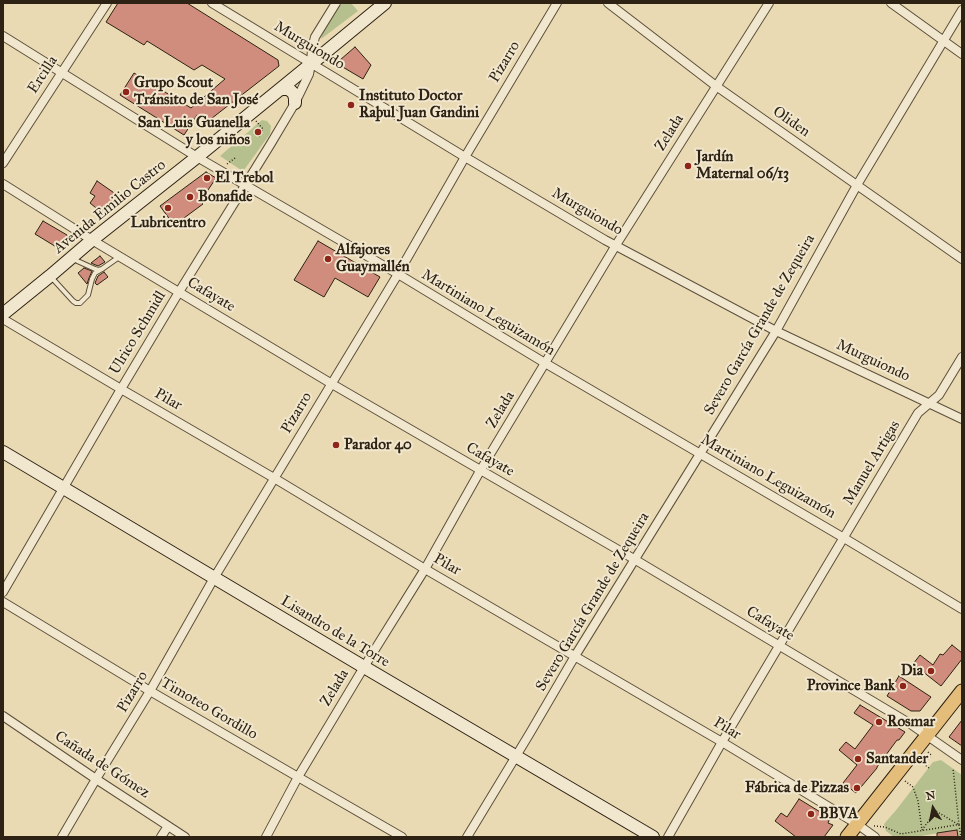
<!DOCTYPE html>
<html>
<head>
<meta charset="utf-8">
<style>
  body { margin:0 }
  #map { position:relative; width:965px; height:840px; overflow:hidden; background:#eadab3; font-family:"IM FELL Great Primer",serif }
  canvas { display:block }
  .frame { position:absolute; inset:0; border:4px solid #2d2213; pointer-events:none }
  .north { position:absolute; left:913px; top:788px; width:40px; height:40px; -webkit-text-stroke:3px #f1e7ce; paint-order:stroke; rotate:350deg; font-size:11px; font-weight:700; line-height:16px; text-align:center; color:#2d2213 }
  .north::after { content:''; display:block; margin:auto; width:14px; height:18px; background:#2d2213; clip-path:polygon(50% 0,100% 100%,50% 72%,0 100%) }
</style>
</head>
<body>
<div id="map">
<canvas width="965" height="840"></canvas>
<div class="frame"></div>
<div class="north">N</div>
</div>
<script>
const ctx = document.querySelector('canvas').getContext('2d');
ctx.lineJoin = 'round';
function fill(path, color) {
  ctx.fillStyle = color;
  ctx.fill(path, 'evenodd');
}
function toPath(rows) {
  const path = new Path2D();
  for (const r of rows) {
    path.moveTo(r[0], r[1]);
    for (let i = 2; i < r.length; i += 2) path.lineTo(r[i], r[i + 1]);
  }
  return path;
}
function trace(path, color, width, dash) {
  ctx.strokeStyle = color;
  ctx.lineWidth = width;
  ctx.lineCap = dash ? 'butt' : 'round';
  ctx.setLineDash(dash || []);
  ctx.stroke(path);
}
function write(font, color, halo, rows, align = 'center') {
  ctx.font = font + ' "IM FELL Great Primer",serif';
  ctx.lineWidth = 4;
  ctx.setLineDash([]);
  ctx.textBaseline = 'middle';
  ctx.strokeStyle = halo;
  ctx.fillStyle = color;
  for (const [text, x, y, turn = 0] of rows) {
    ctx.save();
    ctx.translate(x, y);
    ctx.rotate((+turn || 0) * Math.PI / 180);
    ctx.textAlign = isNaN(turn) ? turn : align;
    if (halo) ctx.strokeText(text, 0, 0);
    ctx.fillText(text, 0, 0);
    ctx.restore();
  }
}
const green = toPath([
  [342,3,351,3,358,11,321,39,323,32],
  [262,120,267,121,271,126,270,134,244,170,241,170,220,156],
  [941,760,962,775,962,837,958,837,957,830,915,837,894,837,886,831,884,824,897,809,933,762]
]);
const building = toPath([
  [118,3,187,3,278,60,279,66,207,122,197,115,184,135,120,95,134,73,191,108,225,79,202,65,194,70,147,41,144,45,106,22,118,3],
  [355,47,371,65,363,79,341,66,340,60,355,47],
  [206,172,216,178,206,193,209,196,201,202,203,204,184,218,185,220,176,228,160,206,206,172],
  [97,181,120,197,101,212,90,203,95,196,90,193,97,181],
  [43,221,67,235,68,240,58,248,35,234,43,221],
  [318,241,380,277,368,297,335,278,324,297,294,280,318,241],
  [100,256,105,262,98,266,91,263,100,256],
  [84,268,92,271,89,278,87,284,78,273,84,268],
  [104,272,108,277,97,285,95,283,98,276,104,272],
  [952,645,962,653,962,659,941,686,913,664,920,655,933,665,940,654,943,655,952,645],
  [899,676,931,697,920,711,911,711,887,696,899,676],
  [860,705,905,732,899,740,897,740,877,767,877,768,856,793,843,783,857,765,839,750,846,742,855,749,873,725,854,713,860,705],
  [962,720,962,746,949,737,962,720],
  [799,799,830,818,828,823,833,825,824,837,796,837,775,821,781,813,787,817,799,799],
  [957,830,958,837,937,837,937,833,957,830]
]);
const path = toPath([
  [256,121,263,129,258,138],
  [227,164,235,158],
  [928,752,931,755,924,764,929,768,929,770],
  [905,781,913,787,918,801,922,830],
  [959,825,961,837],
  [874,826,885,827,901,834,962,824],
  [922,830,936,811,959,825,953,768]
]);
const lane = toPath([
  [73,259,95,269,98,270,102,269,119,257],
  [52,278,73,301,76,303,80,303,88,295,92,279,95,273,102,269]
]);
const street = toPath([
  [212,3,465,157,605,240,776,331,962,419],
  [608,3,716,86,962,259],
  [891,3,962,54],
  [3,36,197,157,398,274,545,363,844,538,962,609],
  [3,163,107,3],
  [3,184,92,240,332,384,634,559,909,723,962,760],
  [3,319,121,389,274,478,425,569,722,742,857,824,875,837],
  [3,592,121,389,179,292,270,145,295,103,309,74,311,64,312,49,315,37,336,3],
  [3,602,150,691,298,777,402,837],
  [3,716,96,779,185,837],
  [62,837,96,779,150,691,214,578,398,274,465,157,557,3],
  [161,837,168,826],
  [266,837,298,777,364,667,425,569,480,471,616,245,769,3],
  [467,837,530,733,575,656,776,331,857,185,962,10],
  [668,837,722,742,779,646,918,413,939,395,962,357]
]);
const secondary = toPath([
  [279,90,283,89,288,89,291,91,294,94,295,99,295,103],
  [3,314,50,276,92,240,197,157,311,64,385,3],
  [3,452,364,667,653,837]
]);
const primary = toPath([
  [847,837,962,691]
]);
const markers = [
  [126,92,4,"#8f2418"],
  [351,105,4,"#8f2418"],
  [258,132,4,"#8f2418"],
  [688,166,4,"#8f2418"],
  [207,178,4,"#8f2418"],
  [190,197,4,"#8f2418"],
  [168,208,4,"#8f2418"],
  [328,259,4,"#8f2418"],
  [336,445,4,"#8f2418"],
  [931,671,4,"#8f2418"],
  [903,686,4,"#8f2418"],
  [879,722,4,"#8f2418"],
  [858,759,4,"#8f2418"],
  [857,788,4,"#8f2418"],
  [811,814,4,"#8f2418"]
];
const streetNames = [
  ["Murguiondo",309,46,31],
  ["Pizarro",505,62,-59],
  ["Ercilla",43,75,-57],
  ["Oliden",791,122,35],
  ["Zelada",670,133,-58],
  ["Avenida Emilio Castro",110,207,-39],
  ["Murguiondo",587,212,30],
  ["Cafayate",211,295,31],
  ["Martiniano Leguizamón",488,313,31],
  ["Severo García Grande de Zequeira",760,325,-60],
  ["Ulrico Schmidl",138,333,-59],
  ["Murguiondo",873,361,25],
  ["Pilar",168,400,30],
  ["Zelada",501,410,-59],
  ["Pizarro",297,413,-59],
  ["Cafayate",490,460,30],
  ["Manuel Artigas",872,463,-59],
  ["Martiniano Leguizamón",768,477,30],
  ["Pilar",447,565,30],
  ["Severo García Grande de Zequeira",593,602,-59],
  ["Cafayate",770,624,31],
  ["Lisandro de la Torre",335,632,31],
  ["Zelada",335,688,-59],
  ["Pizarro",133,692,-59],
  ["Timoteo Gordillo",209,709,30],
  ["Pilar",727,729,31],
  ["Cañada de Gómez",102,765,33]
];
const poiNames = [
  ["Grupo Scout",134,83],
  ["Tránsito de San José",134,100],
  ["Instituto Doctor",359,96],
  ["Raþul Juan Gandini",359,113],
  ["San Luis Guanella",250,123,"right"],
  ["y los niños",250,140,"right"],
  ["Jardín",696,157],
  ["Maternal 06/13",696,174],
  ["El Trebol",215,178],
  ["Bonafide",198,197],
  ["Lubricentro",168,223,"center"],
  ["Alfajores",336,250],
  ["Guaymallén",336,267],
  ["Parador 40",344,445],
  ["Dia",923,671,"right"],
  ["Province Bank",895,686,"right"],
  ["Rosmar",887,722],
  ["Santander",866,759],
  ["Fábrica de Pizzas",849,788,"right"],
  ["BBVA",819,814]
];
fill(green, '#b5c08e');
fill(building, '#d08d7e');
trace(building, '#2d2213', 1);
trace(lane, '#5c503b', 6);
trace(street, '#5c503b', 10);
trace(secondary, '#2d2213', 14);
trace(primary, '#2d2213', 15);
trace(path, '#2d2213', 1.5, [1, 2]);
trace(lane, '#f1e7ce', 4);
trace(street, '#f1e7ce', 8);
trace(secondary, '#f1e7ce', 12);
trace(primary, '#e5bd7a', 13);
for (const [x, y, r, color] of markers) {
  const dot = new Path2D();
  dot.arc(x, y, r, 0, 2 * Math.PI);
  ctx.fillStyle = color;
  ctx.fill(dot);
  trace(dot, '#f1e7ce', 1.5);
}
write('15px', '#2d2213', '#f1e7ce', streetNames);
write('bold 15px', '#2d2213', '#f1e7ce', poiNames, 'left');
</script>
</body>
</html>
